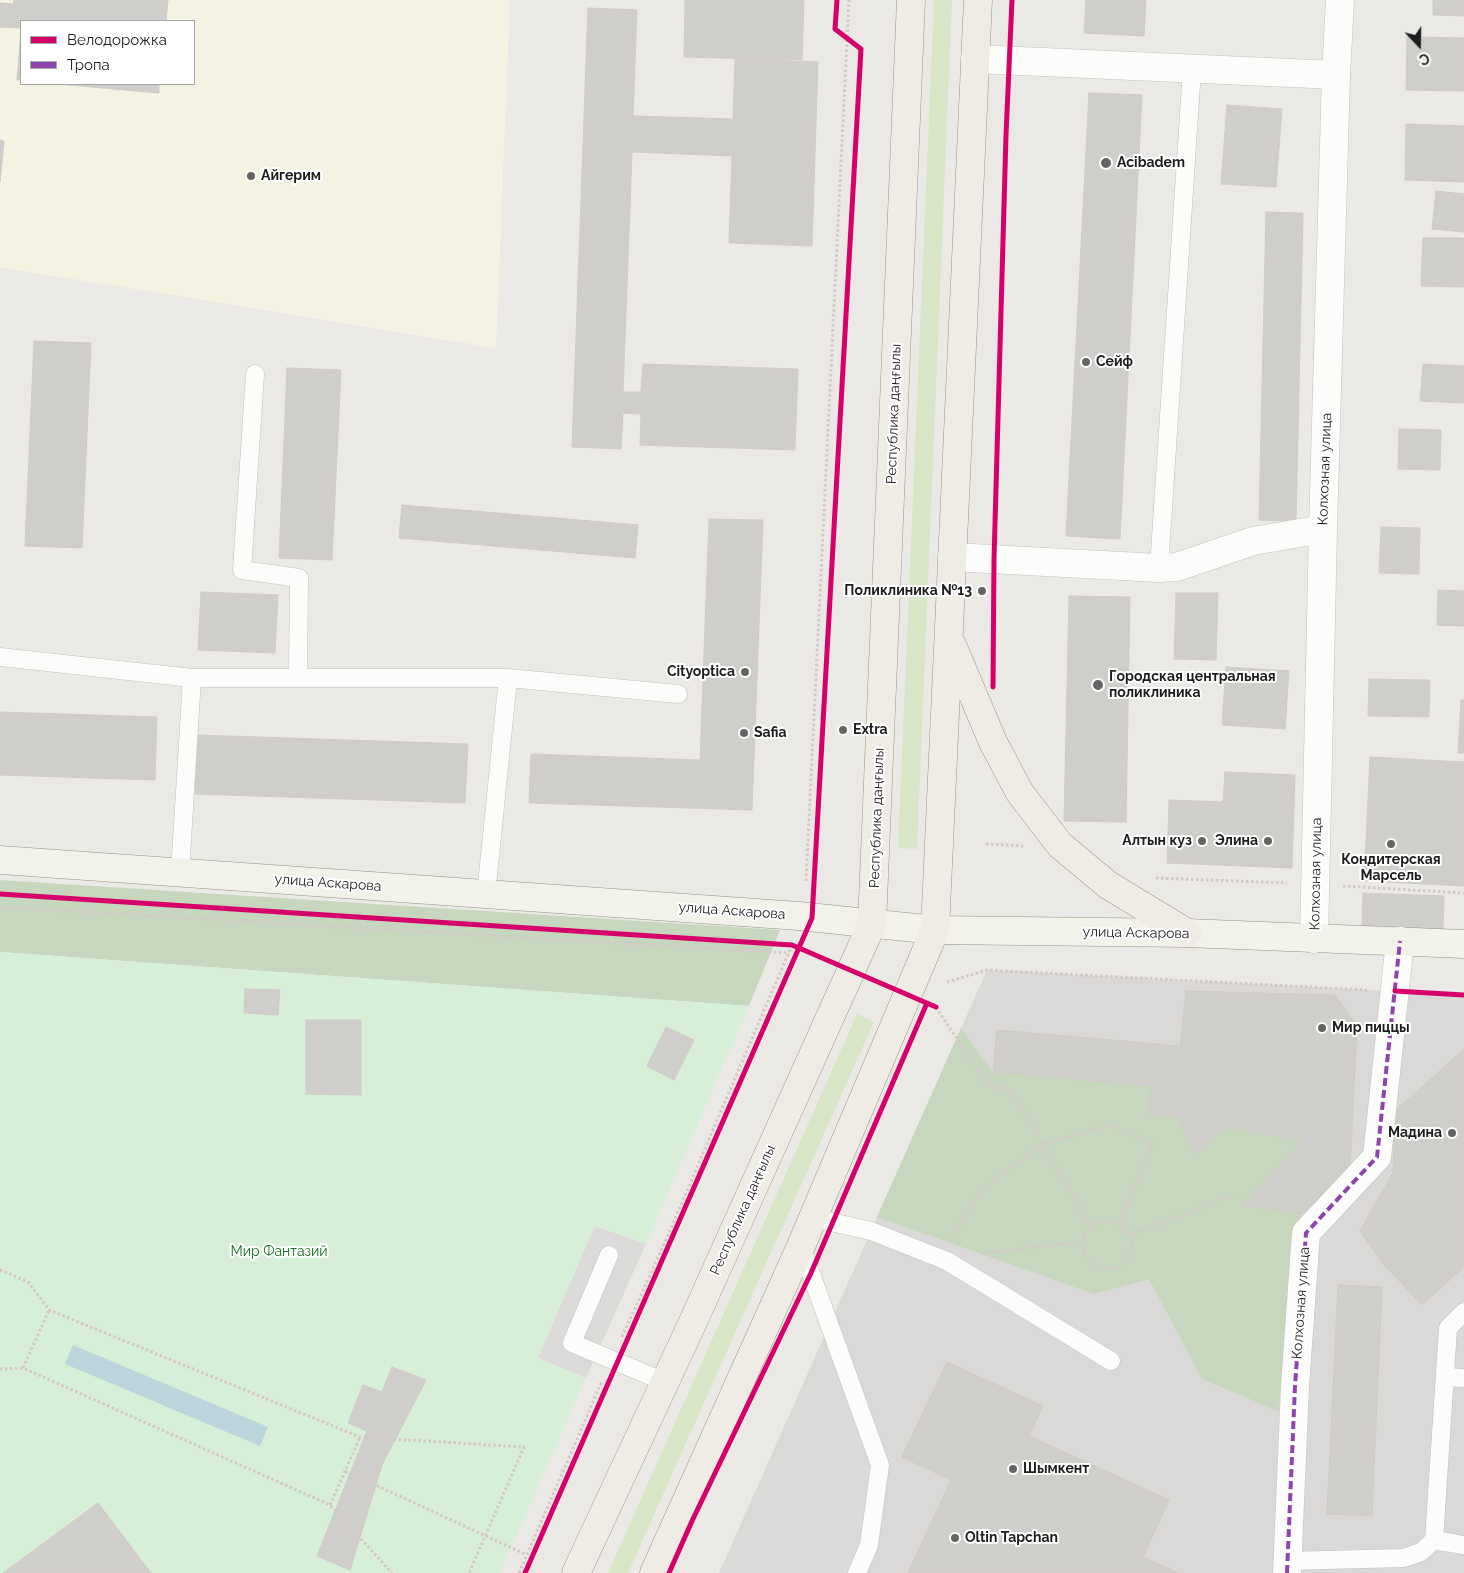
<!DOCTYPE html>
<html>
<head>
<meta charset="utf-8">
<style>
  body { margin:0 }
  #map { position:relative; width:1464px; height:1573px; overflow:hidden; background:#ebe9e6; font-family:Raleway,sans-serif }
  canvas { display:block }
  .legend { position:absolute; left:20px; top:20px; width:175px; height:65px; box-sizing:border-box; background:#fff; border:1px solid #a5a5a5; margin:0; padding:6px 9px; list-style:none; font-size:15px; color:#1d1d1d }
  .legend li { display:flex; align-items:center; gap:10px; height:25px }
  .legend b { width:25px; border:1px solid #a5a5a5 }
  .north { position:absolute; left:1394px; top:20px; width:50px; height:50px; -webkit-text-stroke:4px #fff; paint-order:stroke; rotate:159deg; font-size:14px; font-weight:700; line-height:20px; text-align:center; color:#1d1d1d }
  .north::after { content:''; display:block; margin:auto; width:18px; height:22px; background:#1d1d1d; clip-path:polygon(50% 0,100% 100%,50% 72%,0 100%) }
</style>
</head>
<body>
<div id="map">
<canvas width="1464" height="1573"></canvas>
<ul class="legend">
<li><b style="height:6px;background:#d6006c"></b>Велодорожка</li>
<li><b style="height:6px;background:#8e44ad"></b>Тропа</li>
</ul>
<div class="north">С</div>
</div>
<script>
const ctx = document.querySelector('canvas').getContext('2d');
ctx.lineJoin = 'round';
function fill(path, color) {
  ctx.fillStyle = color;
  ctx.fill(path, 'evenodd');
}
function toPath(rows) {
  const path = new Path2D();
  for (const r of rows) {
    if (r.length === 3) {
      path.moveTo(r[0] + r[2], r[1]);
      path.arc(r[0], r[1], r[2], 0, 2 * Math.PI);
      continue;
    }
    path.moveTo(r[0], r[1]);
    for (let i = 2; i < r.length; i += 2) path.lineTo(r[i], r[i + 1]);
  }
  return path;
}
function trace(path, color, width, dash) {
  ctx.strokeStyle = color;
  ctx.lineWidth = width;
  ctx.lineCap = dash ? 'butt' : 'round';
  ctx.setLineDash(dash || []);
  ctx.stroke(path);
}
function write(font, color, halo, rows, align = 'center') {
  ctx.font = font + ' Raleway,sans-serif';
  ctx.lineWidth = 4;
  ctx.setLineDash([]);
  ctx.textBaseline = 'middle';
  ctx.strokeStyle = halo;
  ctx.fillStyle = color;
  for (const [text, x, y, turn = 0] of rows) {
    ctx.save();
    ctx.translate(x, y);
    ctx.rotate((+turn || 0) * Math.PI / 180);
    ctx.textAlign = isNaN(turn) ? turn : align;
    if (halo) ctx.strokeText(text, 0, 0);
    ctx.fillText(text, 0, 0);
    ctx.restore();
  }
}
const residential = toPath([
  [987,970,1464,995,1464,1573,719,1573]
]);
const education = toPath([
  [0,0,510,0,496,348,0,267],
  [21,21,194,21,194,84,21,84]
]);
const grass = toPath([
  [934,0,952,0,917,849,898,848],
  [857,1014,874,1022,628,1573,608,1573]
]);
const forest = toPath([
  [0,880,780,930,749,1006,0,952],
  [961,1028,993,1072,1152,1086,1149,1115,1179,1117,1196,1155,1225,1127,1303,1141,1243,1205,1302,1214,1278,1411,1202,1379,1149,1279,1094,1294,877,1217]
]);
const park = toPath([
  [0,952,749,1006,646,1244,595,1226,538,1358,586,1378,500,1573,0,1573]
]);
const parking = toPath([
  [595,1226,646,1244,586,1378,538,1358],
  [837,1346,880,1465,857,1573,735,1573]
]);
const water = toPath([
  [73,1345,268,1427,260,1446,65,1364]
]);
const building = toPath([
  [14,0,168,0,166,21,21,21,21,28,0,27,0,3,13,4,14,0],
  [685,0,804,0,802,60,684,57,685,0],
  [1086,0,1146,0,1144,36,1084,33,1086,0],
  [1433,0,1464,0,1464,16,1433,15,1433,0],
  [588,8,637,10,633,116,733,119,735,59,818,62,812,246,729,243,732,156,632,152,623,392,641,392,643,364,798,369,795,450,640,445,641,414,623,413,621,449,572,447,588,8],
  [21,31,21,80,17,80,21,31],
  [1407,37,1464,38,1464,91,1406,90,1407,37],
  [57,84,159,84,159,93,57,84],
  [1089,93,1142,95,1120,539,1066,536,1089,93],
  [1227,105,1282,109,1276,187,1221,184,1227,105],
  [1406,124,1464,126,1464,182,1405,180,1406,124],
  [0,140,4,141,0,182,0,140],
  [1436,191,1464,194,1464,232,1432,229,1436,191],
  [1266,212,1303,213,1296,521,1259,520,1266,212],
  [1423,238,1464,238,1464,287,1421,286,1423,238],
  [34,341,91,343,82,548,25,546,34,341],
  [1423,364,1464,366,1464,403,1420,401,1423,364],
  [287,368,341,370,332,560,279,558,287,368],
  [1399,429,1441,430,1440,470,1398,469,1399,429],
  [402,505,638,525,635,558,399,538,402,505],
  [709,519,763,520,752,810,529,803,531,754,700,760,709,519],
  [1381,527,1420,528,1419,574,1379,573,1381,527],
  [1438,590,1464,591,1464,626,1437,625,1438,590],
  [201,592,278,595,275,653,198,650,201,592],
  [1176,593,1218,593,1216,660,1174,659,1176,593],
  [1069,596,1130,597,1126,822,1064,821,1069,596],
  [1226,667,1289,671,1285,729,1222,725,1226,667],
  [1369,679,1430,680,1429,717,1368,716,1369,679],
  [1461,700,1464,700,1464,753,1458,753,1461,700],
  [0,712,157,717,155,780,0,775,0,712],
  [198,735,468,744,465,803,195,794,198,735],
  [1370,757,1464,762,1464,886,1364,881,1370,757],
  [1225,772,1295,775,1292,868,1167,863,1169,800,1223,802,1225,772],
  [1363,893,1444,896,1443,931,1362,927,1363,893],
  [245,989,280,990,278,1015,244,1013,245,989],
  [1186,991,1335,995,1357,1026,1350,1169,1302,1214,1242,1205,1303,1141,1225,1127,1196,1155,1179,1117,1149,1115,1152,1086,993,1072,997,1030,1180,1046,1186,991],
  [306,1020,361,1020,361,1095,306,1094,306,1020],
  [666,1027,694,1040,674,1080,647,1066,666,1027],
  [1464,1049,1464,1267,1422,1305,1384,1265,1360,1231,1393,1173,1395,1111,1464,1049],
  [1338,1285,1382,1287,1372,1516,1327,1514,1338,1285],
  [947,1362,1043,1406,1029,1436,1169,1500,1143,1557,1179,1573,908,1573,951,1480,902,1457,947,1362],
  [392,1367,426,1380,382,1465,350,1570,317,1556,367,1431,348,1423,363,1385,382,1392,392,1367],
  [98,1503,151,1573,3,1573,98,1503]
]);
const path = toPath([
  [1010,32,1012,0],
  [995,529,1008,91],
  [993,662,993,588],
  [986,844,1023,846],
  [1156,878,1287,883],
  [806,881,849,0],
  [1343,886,1464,893],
  [0,907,789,953],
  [947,982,987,970,1367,990],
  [936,1007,985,1082,1011,1092,1043,1144,1091,1228],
  [1107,1245,24],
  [951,1236,982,1189,1043,1144,1109,1125,1153,1144,1119,1225],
  [1128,1236,1232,1195],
  [982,1253,1083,1242],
  [0,1270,28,1282,49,1310,360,1437,524,1447,469,1573],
  [622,1337,668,1235,792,945],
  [23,1368,49,1310],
  [0,1369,23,1368,330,1505,392,1573],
  [345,1471,527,1555],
  [330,1505,360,1437],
  [519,1573,602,1381]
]);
const service = toPath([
  [255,374,242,570,299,578,298,677],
  [1159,568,1192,69],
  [0,657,192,678,508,678,486,895],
  [508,678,678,694],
  [180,873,192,678],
  [813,1218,871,1231,947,1261,1111,1361],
  [801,1246,880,1465,869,1545,857,1573],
  [609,1255,572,1343,665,1382],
  [1445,1377,1464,1378],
  [1434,1540,1464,1545],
  [1287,1561,1404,1558,1421,1552,1434,1540,1448,1328,1464,1312]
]);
const minor = toPath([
  [975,59,1336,75],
  [952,557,1159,568,1177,567,1253,541,1323,529],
  [1314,939,1323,529,1336,75,1340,0],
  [1287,1573,1295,1386,1306,1233,1377,1157,1400,941]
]);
const secondary = toPath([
  [0,860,799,916,935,930,1187,933,1464,944]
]);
const primary = toPath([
  [952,645,993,742,1020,793,1060,845,1108,885,1187,933],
  [576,1573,692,1324,872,924,911,0],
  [654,1573,801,1246,935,930,978,0]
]);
const quiet = toPath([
  [1287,1573,1295,1386,1306,1233,1377,1157,1400,941]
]);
const cycleway = toPath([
  [993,687,994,559,1006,135,1012,0],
  [0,894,792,945,936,1007],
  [1395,991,1464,995],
  [525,1573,812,918,861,49,835,29,837,0],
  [669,1573,692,1521,811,1273,927,1003]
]);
const markers = [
  [1106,163,6,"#656463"],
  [251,176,5,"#656463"],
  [1086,362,5,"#656463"],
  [982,591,5,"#656463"],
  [745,672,5,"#656463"],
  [1098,685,6,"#656463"],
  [843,730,5,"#656463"],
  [744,733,5,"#656463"],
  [1202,841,5,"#656463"],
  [1268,841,5,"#656463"],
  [1391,844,5,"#656463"],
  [1322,1028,5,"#656463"],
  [1452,1133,5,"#656463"],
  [1013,1469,5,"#656463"],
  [955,1538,5,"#656463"]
];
const poiNames = [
  ["Acibadem",1117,163],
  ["Айгерим",261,176],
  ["Сейф",1096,362],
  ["Поликлиника №13",972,591,"right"],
  ["Cityoptica",735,672,"right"],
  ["Городская центральная",1109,677],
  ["поликлиника",1109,693],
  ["Extra",853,730],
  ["Safia",754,733],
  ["Алтын куз",1192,841,"right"],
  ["Элина",1258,841,"right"],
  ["Кондитерская",1391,860,"center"],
  ["Марсель",1391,876,"center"],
  ["Мир пиццы",1332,1028],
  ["Мадина",1442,1133,"right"],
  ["Шымкент",1023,1469],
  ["Oltin Tapchan",965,1538]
];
const streetNames = [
  ["Республика даңғылы",894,414,-88],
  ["Колхозная улица",1325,469,-88],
  ["Республика даңғылы",877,818,-88],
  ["Колхозная улица",1316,874,-89],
  ["улица Аскарова",328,883,4],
  ["улица Аскарова",732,911,4],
  ["улица Аскарова",1136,933,1],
  ["Республика даңғылы",743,1210,-66],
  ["Колхозная улица",1301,1303,-86]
];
const parkNames = [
  ["Мир Фантазий",279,1252]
];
fill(residential, '#dad9d7');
fill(education, '#f4f3e2');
fill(grass, '#d8e6c7');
fill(forest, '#c7d7bd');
fill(park, '#d6efd6');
fill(parking, '#dbdad9');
fill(water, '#bcd5dc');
fill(building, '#d0cecb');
trace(building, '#cecbc7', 1);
trace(service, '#c2c1c0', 19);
trace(minor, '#c2c1c0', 29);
trace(secondary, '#929380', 29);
trace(primary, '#9f9685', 29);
trace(path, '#d4c8c6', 3, [2.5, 2.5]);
trace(service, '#fcfcfb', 18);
trace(minor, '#fcfcfb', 28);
trace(secondary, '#f2f2ea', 28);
trace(primary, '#efebe5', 28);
trace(quiet, '#8e44ad', 4, [8, 4]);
trace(cycleway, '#d6006c', 5);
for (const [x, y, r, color] of markers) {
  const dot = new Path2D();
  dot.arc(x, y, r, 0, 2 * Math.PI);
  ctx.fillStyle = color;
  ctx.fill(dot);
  trace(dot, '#fff', 2);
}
write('bold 14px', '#1d1d1d', '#fff', poiNames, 'left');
write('14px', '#1d1d1d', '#fff', streetNames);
write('14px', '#14721d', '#fff', parkNames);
</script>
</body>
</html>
